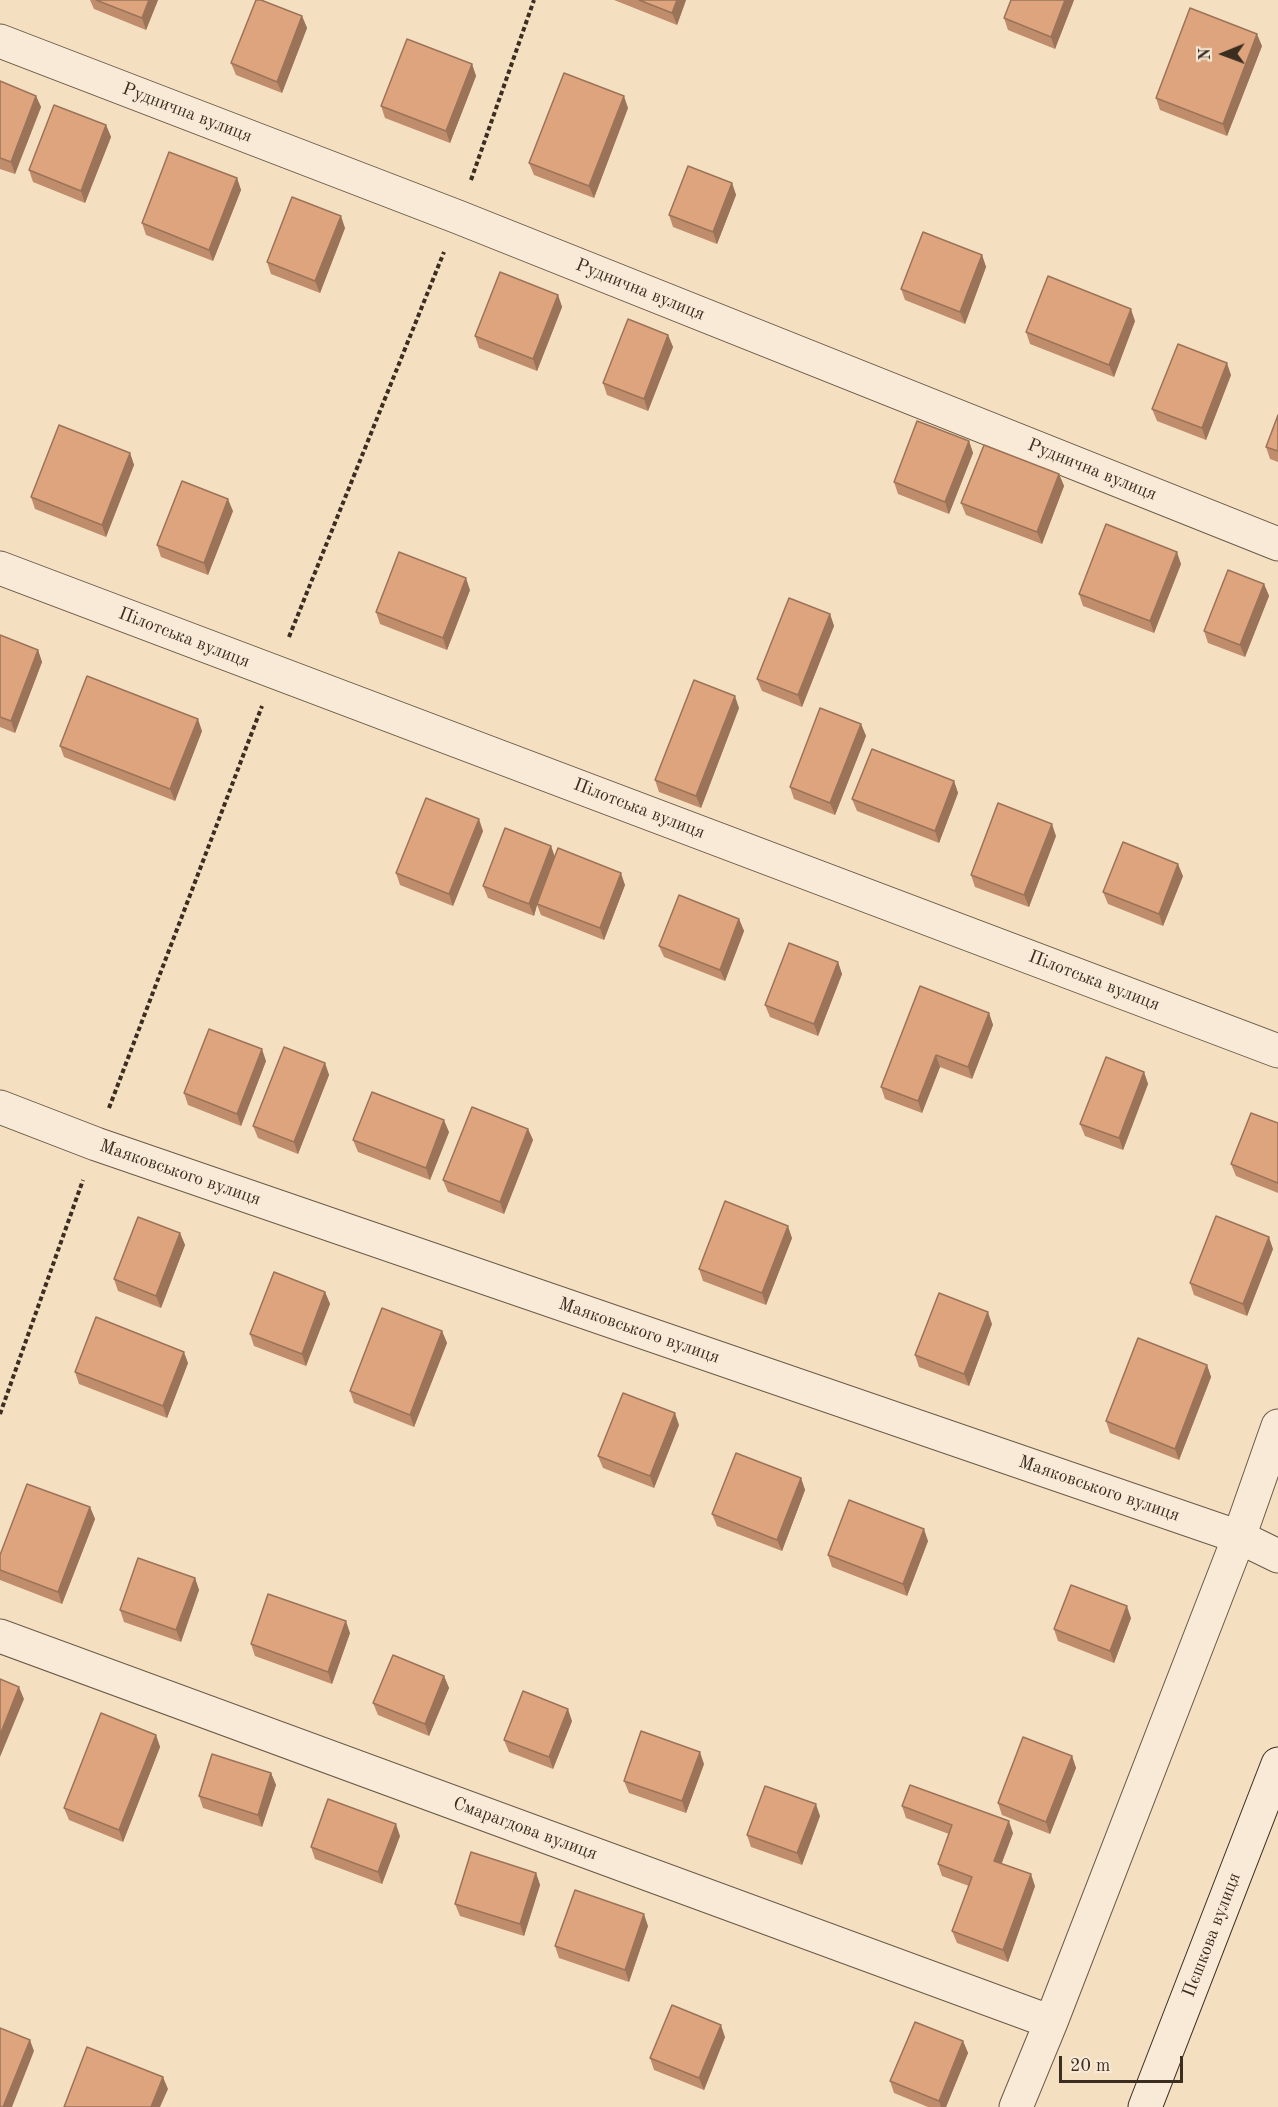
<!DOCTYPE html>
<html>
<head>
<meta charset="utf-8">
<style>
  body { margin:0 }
  #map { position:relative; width:1278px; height:2107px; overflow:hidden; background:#f5dfc1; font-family:"Old Standard TT",serif }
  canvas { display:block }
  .north { position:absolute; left:1194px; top:24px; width:60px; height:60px; -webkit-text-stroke:4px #f8ead7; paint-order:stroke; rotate:269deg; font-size:16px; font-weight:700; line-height:24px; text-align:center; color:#3b2d20 }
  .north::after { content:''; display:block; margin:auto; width:21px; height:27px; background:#3b2d20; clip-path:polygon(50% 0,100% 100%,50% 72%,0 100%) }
  .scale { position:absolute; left:1059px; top:2056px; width:124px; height:27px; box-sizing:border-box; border:3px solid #3b2d20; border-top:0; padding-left:8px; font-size:18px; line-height:21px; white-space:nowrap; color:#3b2d20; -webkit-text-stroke:4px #f8ead7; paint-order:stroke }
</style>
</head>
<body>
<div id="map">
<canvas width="1278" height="2107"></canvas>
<div class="north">N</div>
<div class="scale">20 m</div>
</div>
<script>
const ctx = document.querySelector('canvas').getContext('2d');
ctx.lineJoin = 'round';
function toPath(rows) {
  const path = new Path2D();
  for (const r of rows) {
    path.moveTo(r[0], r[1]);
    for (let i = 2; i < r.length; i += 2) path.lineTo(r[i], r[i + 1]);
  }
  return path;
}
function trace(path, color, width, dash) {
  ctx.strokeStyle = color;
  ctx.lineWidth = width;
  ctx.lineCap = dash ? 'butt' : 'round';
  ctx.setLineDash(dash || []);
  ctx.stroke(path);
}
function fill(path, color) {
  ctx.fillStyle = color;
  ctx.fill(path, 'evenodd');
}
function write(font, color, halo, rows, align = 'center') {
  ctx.font = font + ' "Old Standard TT",serif';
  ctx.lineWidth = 4.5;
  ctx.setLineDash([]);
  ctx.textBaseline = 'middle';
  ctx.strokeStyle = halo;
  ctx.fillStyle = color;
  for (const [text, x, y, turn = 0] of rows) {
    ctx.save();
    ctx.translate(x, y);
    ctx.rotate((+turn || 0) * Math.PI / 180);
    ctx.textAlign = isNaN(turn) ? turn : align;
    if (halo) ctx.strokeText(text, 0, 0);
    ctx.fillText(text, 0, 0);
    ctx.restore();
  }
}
const path = toPath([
  [471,180,534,0],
  [289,637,444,252],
  [109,1108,262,706],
  [0,1414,83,1180]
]);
const street = toPath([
  [0,41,458,217,1278,544],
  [0,568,1278,1051],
  [0,1107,96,1144,1239,1537,1278,1556],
  [0,1636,1051,2022],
  [1016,2107,1051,2022,1239,1537,1278,1426]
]);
const secondary = toPath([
  [1145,2107,1278,1764]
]);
const wall = toPath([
  [90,0,158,0,146,30,94,9],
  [614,0,686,0,677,25],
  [1074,0,1055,49,1008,30,1004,18],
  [302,16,307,28,282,93,236,75,231,63],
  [1262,46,1227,136,1160,110,1156,98],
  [472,64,476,76,450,143,385,118,381,106],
  [0,81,36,96,41,107,15,174,0,169],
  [628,108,594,198,534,175,529,163],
  [106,125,111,137,85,203,33,182,29,170],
  [237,178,241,190,213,261,146,235,142,223],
  [732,183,736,195,717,244,673,227,669,215],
  [345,228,320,293,271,274,267,262],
  [982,255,986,267,965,324,905,300,901,289],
  [558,295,562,307,537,371,479,348,475,336],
  [1135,321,1114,377,1030,344,1026,332],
  [668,335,673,347,648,411,607,395,603,383],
  [1231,375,1206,440,1157,421,1152,409],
  [1278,415,1278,462,1270,459,1266,447],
  [969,441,973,453,949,514,898,494,894,482],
  [130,453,134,465,106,537,35,509,31,497],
  [1059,474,1064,486,1042,544,966,515,961,503],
  [233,511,208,575,161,557,157,545],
  [1181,564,1154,633,1083,606,1079,594],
  [1264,584,1269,596,1245,657,1208,643,1204,631],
  [470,590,447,650,380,624,376,612],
  [830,614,834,626,802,707,762,691,757,679],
  [0,635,38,650,42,662,15,733,0,727],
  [739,708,701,808,659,792,655,780],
  [861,724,866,736,835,815,794,799,790,787],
  [202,731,175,801,64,757,60,746],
  [954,781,958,793,939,843,857,811,852,799],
  [483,831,453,906,400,885,396,873],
  [1056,836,1029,907,975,887,971,875],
  [551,846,555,857,625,885,604,940,541,915,537,905,534,916,488,898,483,886],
  [1183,876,1163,926,1108,904,1103,892],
  [739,919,744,931,725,981,664,957,659,946],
  [838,962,842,974,818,1036,770,1017,765,1005],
  [989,1013,993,1025,972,1079,940,1067,922,1113,885,1099,881,1087],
  [266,1061,241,1126,188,1105,184,1093],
  [325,1063,329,1075,298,1154,258,1138,253,1126],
  [1144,1072,1148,1084,1123,1150,1085,1136,1080,1124],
  [1278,1123,1278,1193,1236,1176,1231,1164],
  [528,1129,533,1140,504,1214,448,1192,443,1180],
  [449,1132,430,1180,358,1152,353,1140],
  [180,1233,185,1245,161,1308,118,1291,114,1279],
  [792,1238,766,1305,703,1281,699,1269],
  [1273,1249,1247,1316,1194,1295,1190,1283],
  [325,1292,330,1304,306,1366,254,1346,250,1334],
  [992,1324,969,1386,919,1367,915,1355],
  [442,1331,447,1343,414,1427,354,1403,350,1391],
  [188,1363,167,1418,79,1384,75,1372],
  [1207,1365,1211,1377,1179,1460,1110,1433,1106,1421],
  [679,1425,654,1488,603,1468,598,1456],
  [801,1478,805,1490,782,1551,717,1526,712,1514],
  [90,1507,95,1519,62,1604,0,1580,0,1555],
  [928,1541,907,1596,832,1567,828,1555],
  [195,1578,199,1590,181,1642,124,1622,120,1610],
  [1131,1618,1114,1663,1058,1641,1054,1629],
  [350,1633,332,1684,255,1656,251,1644],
  [444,1676,449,1688,429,1736,378,1715,373,1703],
  [572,1721,553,1769,509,1752,504,1740],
  [156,1735,160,1747,123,1842,69,1820,64,1808],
  [1072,1756,1076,1768,1050,1834,1002,1815,998,1803],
  [704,1764,686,1813,629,1793,624,1781],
  [271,1773,276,1785,262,1827,203,1808,199,1796],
  [902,1806,1013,1833,1002,1863,1035,1886,1008,1962,957,1943,952,1931,969,1886,942,1876,938,1864,949,1834,906,1818],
  [820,1816,802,1865,751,1847,747,1835],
  [400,1836,382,1884,315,1859,311,1847],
  [536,1873,540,1885,524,1936,460,1916,455,1904],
  [648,1926,629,1982,559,1958,555,1946],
  [725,2037,704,2090,654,2070,650,2058],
  [963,2041,968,2053,946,2107,928,2107,894,2093,890,2081]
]);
const shadedWall = toPath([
  [149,0,158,0,146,30,142,18],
  [677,0,686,0,677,25,672,13],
  [1065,0,1074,0,1055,49,1051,37],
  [302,16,307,28,282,93,277,82],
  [1257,34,1262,46,1227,136,1223,124],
  [472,64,476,76,450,143,446,131],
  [36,96,41,107,15,174,11,162],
  [624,96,628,108,594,198,589,186],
  [106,125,111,137,85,203,81,191],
  [237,178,241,190,213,261,209,250],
  [732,183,736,195,717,244,713,232],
  [341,216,345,228,320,293,315,281],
  [982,255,986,267,965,324,960,312],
  [558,295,562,307,537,371,533,359],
  [1131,309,1135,321,1114,377,1109,365],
  [668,335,673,347,648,411,644,399],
  [1227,363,1231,375,1206,440,1202,428],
  [969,441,973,453,949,514,945,502],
  [130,453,134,465,106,537,102,525],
  [1059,474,1064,486,1042,544,1037,532],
  [228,499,233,511,208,575,204,563],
  [1177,552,1181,564,1154,633,1150,621],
  [466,578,470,590,447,650,443,638],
  [1264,584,1269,596,1245,657,1240,645],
  [830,614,834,626,802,707,798,695],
  [38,650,42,662,15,733,11,721],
  [735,696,739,708,701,808,696,796],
  [198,719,202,731,175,801,170,789],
  [861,724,866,736,835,815,830,803],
  [954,781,958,793,939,843,935,831],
  [479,819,483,831,453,906,449,894],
  [1052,824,1056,836,1029,907,1024,895],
  [551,846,555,858,537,904,537,905,534,916,529,904],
  [1178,864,1183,876,1163,926,1159,914],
  [621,873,625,885,604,940,600,928],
  [739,919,744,931,725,981,720,970],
  [838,962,842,974,818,1036,814,1024],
  [989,1013,993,1025,972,1079,968,1067],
  [262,1049,266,1061,241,1126,237,1114],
  [936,1055,940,1067,922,1113,918,1101],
  [325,1063,329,1075,298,1154,294,1142],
  [1144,1072,1148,1084,1123,1150,1119,1138],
  [444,1120,449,1132,430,1180,426,1168],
  [528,1129,533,1140,504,1214,500,1202],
  [788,1226,792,1238,766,1305,762,1293],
  [180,1233,185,1245,161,1308,156,1296],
  [1269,1237,1273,1249,1247,1316,1243,1304],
  [325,1292,330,1304,306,1366,302,1354],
  [988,1312,992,1324,969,1386,964,1374],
  [442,1331,447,1343,414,1427,410,1415],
  [184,1352,188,1363,167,1418,163,1406],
  [1207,1365,1211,1377,1179,1460,1175,1449],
  [675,1413,679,1425,654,1488,650,1476],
  [801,1478,805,1490,782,1551,777,1540],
  [90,1507,95,1519,62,1604,58,1592],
  [924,1529,928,1541,907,1596,903,1584],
  [195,1578,199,1590,181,1642,176,1630],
  [1127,1606,1131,1618,1114,1663,1110,1651],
  [346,1621,350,1633,332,1684,328,1672],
  [444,1676,449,1688,429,1736,425,1724],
  [19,1687,24,1699,0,1757,0,1735],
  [568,1709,572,1721,553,1769,549,1757],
  [156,1735,160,1747,123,1842,119,1830],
  [700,1752,704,1764,686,1813,682,1801],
  [1072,1756,1076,1768,1050,1834,1046,1822],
  [271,1773,276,1785,262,1827,258,1815],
  [816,1804,820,1816,802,1865,797,1853],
  [1009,1821,1013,1833,998,1872,994,1861],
  [396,1824,400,1836,382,1884,378,1872],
  [536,1873,540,1885,524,1936,520,1924],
  [1031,1874,1035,1886,1008,1962,1003,1950],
  [644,1914,648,1926,629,1982,625,1970],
  [721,2025,725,2037,704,2090,699,2078],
  [30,2040,34,2051,12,2107,3,2107],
  [963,2041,968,2053,946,2107,941,2107,939,2101],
  [163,2077,168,2089,160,2107,151,2107]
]);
const building = toPath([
  [96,0,149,0,142,18,96,0],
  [256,0,261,0,302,16,277,82,231,63,256,0],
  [639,0,677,0,672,13,639,0],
  [1011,0,1065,0,1051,37,1004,18,1011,0],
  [1190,8,1257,34,1223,124,1156,98,1190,8],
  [407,39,472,64,446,131,381,106,407,39],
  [564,73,624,96,589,186,529,163,564,73],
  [0,81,36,96,11,162,0,158,0,81],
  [54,105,106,125,81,191,29,170,54,105],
  [169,152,237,178,209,250,142,223,169,152],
  [688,166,732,183,713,232,669,215,688,166],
  [292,197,341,216,315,281,267,262,292,197],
  [923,232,982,255,960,312,901,289,923,232],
  [500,272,558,295,533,359,475,336,500,272],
  [1048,276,1131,309,1109,365,1026,332,1048,276],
  [628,319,668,335,644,399,603,383,628,319],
  [1178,344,1227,363,1202,428,1152,409,1178,344],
  [1278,415,1278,451,1266,447,1278,415],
  [917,421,969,441,945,502,894,482,917,421],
  [59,425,130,453,102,525,31,497,59,425],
  [984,445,1059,474,1037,532,961,503,984,445],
  [182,481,228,499,204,563,157,545,182,481],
  [1106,524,1177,552,1150,621,1079,594,1106,524],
  [399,552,466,578,443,638,376,612,399,552],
  [1228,570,1264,584,1240,645,1204,631,1228,570],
  [789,598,830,614,798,695,757,679,789,598],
  [0,635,38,650,11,721,0,717,0,635],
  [87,676,198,719,170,789,60,746,87,676],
  [694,680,735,696,696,796,655,780,694,680],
  [820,708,861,724,830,803,790,787,820,708],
  [872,749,954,781,935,831,852,799,872,749],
  [426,798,479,819,449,894,396,873,426,798],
  [998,803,1052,824,1024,895,971,875,998,803],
  [505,828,551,846,529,904,483,886,505,828],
  [1123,842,1178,864,1159,914,1103,892,1123,842],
  [558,848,621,873,600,928,537,904,558,848],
  [679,895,739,919,720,970,659,946,679,895],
  [789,943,838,962,814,1024,765,1005,789,943],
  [920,986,989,1013,968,1067,936,1055,918,1101,881,1087,920,986],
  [209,1029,262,1049,237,1114,184,1093,209,1029],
  [284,1047,325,1063,294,1142,253,1126,284,1047],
  [1106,1057,1144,1072,1119,1138,1080,1124,1106,1057],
  [372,1092,444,1120,426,1168,353,1140,372,1092],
  [472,1107,528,1129,500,1202,443,1180,472,1107],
  [1251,1113,1278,1123,1278,1183,1231,1164,1251,1113],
  [725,1201,788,1226,762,1293,699,1269,725,1201],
  [1216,1216,1269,1237,1243,1304,1190,1283,1216,1216],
  [138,1217,180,1233,156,1296,114,1279,138,1217],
  [274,1272,325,1292,302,1354,250,1334,274,1272],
  [939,1293,988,1312,964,1374,915,1355,939,1293],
  [382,1308,442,1331,410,1415,350,1391,382,1308],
  [96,1317,184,1352,163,1406,75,1372,96,1317],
  [1138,1338,1207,1365,1175,1449,1106,1421,1138,1338],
  [623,1393,675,1413,650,1476,598,1456,623,1393],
  [736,1453,801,1478,777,1540,712,1514,736,1453],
  [27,1484,90,1507,58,1592,0,1570,0,1555,27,1484],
  [849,1500,924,1529,903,1584,828,1555,849,1500],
  [138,1558,195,1578,176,1630,120,1610,138,1558],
  [1071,1585,1127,1606,1110,1651,1054,1629,1071,1585],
  [268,1594,346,1621,328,1672,251,1644,268,1594],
  [393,1655,444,1676,425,1724,373,1703,393,1655],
  [0,1679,19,1687,0,1735,0,1679],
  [523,1691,568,1709,549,1757,504,1740,523,1691],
  [101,1713,156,1735,119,1830,64,1808,101,1713],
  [641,1731,700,1752,682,1801,624,1781,641,1731],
  [1023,1737,1072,1756,1046,1822,998,1803,1023,1737],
  [212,1754,271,1773,258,1815,199,1796,212,1754],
  [910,1785,1009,1821,994,1861,1031,1874,1003,1950,952,1931,972,1877,938,1864,952,1825,902,1806,910,1785],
  [765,1786,816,1804,797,1853,747,1835,765,1786],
  [328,1799,396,1824,378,1872,311,1847,328,1799],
  [471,1852,536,1873,520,1924,455,1904,471,1852],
  [575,1890,644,1914,625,1970,555,1946,575,1890],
  [672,2005,721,2025,699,2078,650,2058,672,2005],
  [915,2022,963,2041,939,2101,890,2081,915,2022],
  [0,2028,30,2040,3,2107,0,2107,0,2028],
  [87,2047,163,2077,151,2107,64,2107,87,2047]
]);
const streetNames = [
  ["Руднична вулиця",187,113,21],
  ["Руднична вулиця",640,290,22],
  ["Руднична вулиця",1092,470,22],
  ["Пілотська вулиця",184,638,21],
  ["Пілотська вулиця",639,809,21],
  ["Пілотська вулиця",1094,981,21],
  ["Маяковського вулиця",180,1173,19],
  ["Маяковського вулиця",639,1331,19],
  ["Маяковського вулиця",1099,1489,19],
  ["Смарагдова вулиця",525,1829,20],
  ["Пєшкова вулиця",1212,1935,-69]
];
trace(street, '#6a5a48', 35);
trace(secondary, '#3b2d20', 35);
trace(path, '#3b2d20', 4, [4.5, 3]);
trace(street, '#f8ead7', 33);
trace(secondary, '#f8ead7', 33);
fill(wall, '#bf8d6c');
fill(shadedWall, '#9b7358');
fill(building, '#dea47d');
trace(building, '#9b7358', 1.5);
write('18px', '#3b2d20', '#f8ead7', streetNames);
</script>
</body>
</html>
